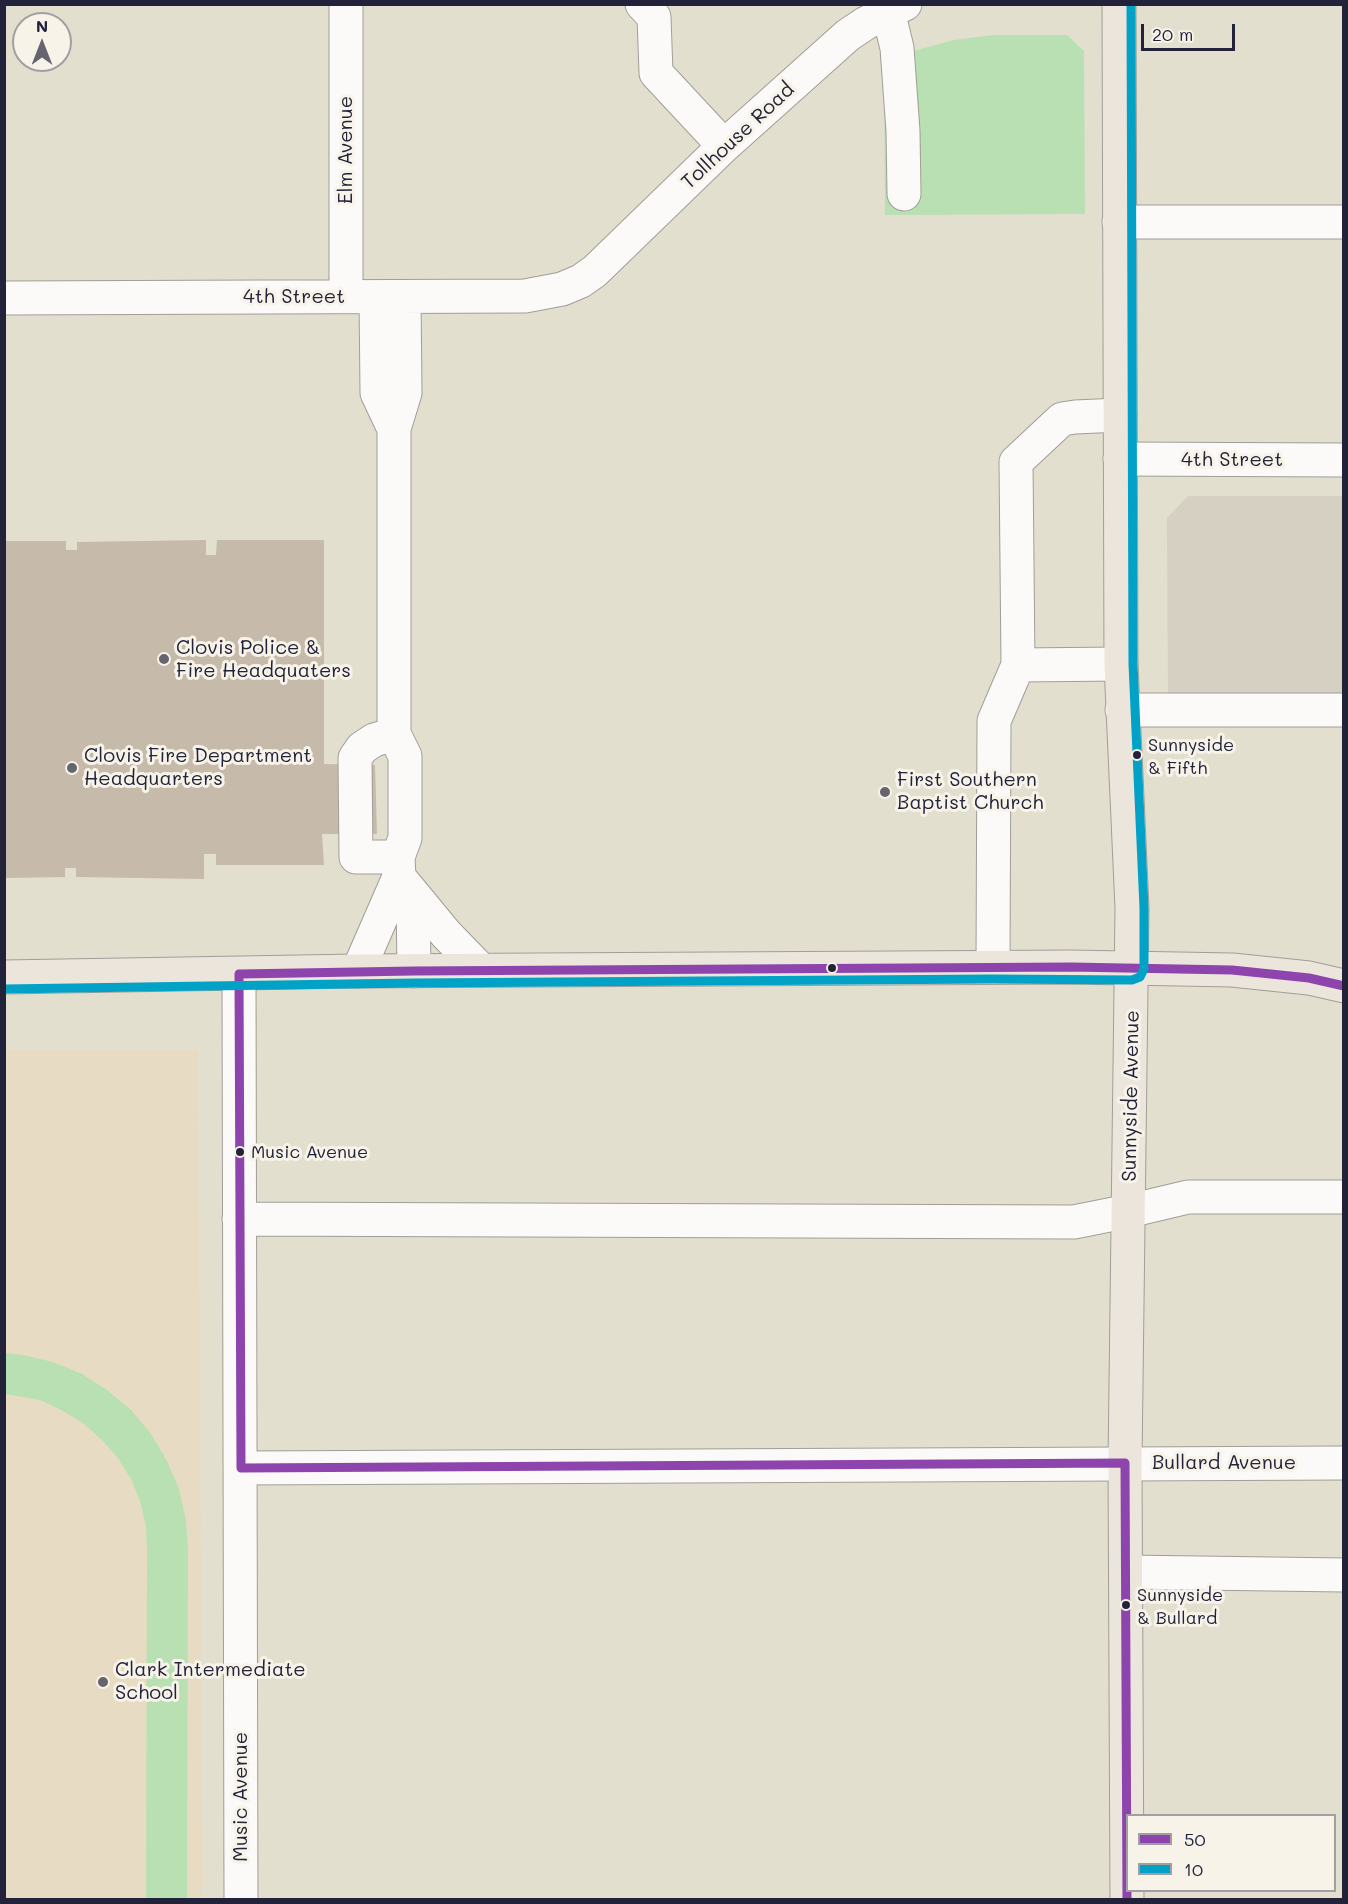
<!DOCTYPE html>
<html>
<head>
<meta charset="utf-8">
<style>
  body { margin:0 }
  #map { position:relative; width:1348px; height:1904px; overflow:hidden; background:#e3dfcf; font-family:Mali,sans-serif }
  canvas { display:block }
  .frame { position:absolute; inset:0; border:6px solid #22223b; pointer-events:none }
  .legend { position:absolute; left:1126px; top:1814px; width:210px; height:78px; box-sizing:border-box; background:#f7f3e8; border:2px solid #a29fa3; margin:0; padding:8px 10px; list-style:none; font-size:18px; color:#22223b }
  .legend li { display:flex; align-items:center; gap:12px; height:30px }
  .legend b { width:30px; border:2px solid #a29fa3 }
  .north { position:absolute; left:12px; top:12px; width:60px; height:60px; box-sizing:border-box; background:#f7f3e8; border:2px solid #a29fa3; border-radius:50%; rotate:0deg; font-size:16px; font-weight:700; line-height:24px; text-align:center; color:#22223b }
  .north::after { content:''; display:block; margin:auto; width:21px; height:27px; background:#66646f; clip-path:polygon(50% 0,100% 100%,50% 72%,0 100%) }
  .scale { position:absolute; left:1141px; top:24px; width:94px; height:27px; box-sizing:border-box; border:3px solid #22223b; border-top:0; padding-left:8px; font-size:18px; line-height:21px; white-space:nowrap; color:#22223b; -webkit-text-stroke:4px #f7f3e8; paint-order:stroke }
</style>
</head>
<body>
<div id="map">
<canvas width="1348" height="1904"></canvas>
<div class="frame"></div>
<ul class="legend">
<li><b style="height:8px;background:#8e44ad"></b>50</li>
<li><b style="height:8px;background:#02a2c7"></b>10</li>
</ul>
<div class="north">N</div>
<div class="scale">20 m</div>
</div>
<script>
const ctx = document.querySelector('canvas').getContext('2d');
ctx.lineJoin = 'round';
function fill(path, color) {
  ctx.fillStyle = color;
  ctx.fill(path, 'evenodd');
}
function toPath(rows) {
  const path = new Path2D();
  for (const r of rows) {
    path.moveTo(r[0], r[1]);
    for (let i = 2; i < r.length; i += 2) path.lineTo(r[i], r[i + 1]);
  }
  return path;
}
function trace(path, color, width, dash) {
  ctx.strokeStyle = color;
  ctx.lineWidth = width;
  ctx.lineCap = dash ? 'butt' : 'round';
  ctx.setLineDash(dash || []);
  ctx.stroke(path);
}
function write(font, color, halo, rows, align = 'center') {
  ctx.font = font + ' Mali,sans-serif';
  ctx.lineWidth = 6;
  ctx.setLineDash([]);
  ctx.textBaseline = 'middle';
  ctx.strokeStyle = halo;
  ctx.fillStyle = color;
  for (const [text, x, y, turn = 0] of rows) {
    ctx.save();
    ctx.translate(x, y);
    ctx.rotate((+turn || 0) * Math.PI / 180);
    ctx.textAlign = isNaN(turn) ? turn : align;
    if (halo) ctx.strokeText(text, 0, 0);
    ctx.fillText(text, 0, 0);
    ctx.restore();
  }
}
const built = toPath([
  [4,1050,198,1050,203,1899,5,1899]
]);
const industrial = toPath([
  [1188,496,1343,496,1343,695,1168,695,1167,518]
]);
const green = toPath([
  [993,35,1067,35,1084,51,1085,214,885,215,884,64,917,50,954,40],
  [4,1353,23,1355,53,1362,82,1374,107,1390,132,1411,151,1434,167,1461,179,1489,186,1520,188,1549,187,1899,146,1899,147,1549,146,1526,140,1501,131,1479,118,1458,102,1440,83,1423,63,1411,40,1400,5,1394]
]);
const building = toPath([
  [206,540,206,555,216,555,217,540,324,540,324,764,375,765,377,834,322,834,324,865,216,865,216,854,204,854,204,879,76,877,76,868,65,868,65,877,4,878,4,541,66,541,66,550,77,550,77,542]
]);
const minor = toPath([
  [346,4,346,296],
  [642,4,654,17,656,73,724,146],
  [888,11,897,48,903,131,904,194],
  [1119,222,1344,222],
  [376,297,377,393,394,429],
  [4,298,525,296,562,289,581,281,595,271,724,146,848,35,866,23,905,4],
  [1120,415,1075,417,1062,419,1016,462,1018,665,1121,664],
  [1120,459,1344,460],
  [1122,710,1344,710],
  [394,734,374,740,362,748,355,758,356,857,398,857],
  [399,877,446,934,481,970],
  [413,896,414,971],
  [993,967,994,721,1018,665],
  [358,971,399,877,398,857,405,838,405,756,394,734,394,429,405,393,404,297],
  [239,974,241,1900],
  [239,1219,1074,1222,1129,1211,1188,1197,1344,1197],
  [241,1468,1344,1463],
  [1126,1572,1344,1575]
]);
const major = toPath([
  [1119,4,1121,664,1132,908,1125,1463,1127,1900],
  [4,977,358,971,1071,967,1232,970,1309,978,1344,986]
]);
const bus1 = toPath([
  [1127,1900,1125,1463,241,1468,239,974,414,971,1071,967,1232,970,1309,978,1344,986]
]);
const bus2 = toPath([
  [4,989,414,983,993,979,1132,980,1140,977,1144,969,1144,908,1133,664,1131,4]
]);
const markers = [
  [164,659,6,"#66646f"],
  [1137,755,5,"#22223b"],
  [72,768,6,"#66646f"],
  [885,792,6,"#66646f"],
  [832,968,5,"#22223b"],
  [240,1152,5,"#22223b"],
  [1126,1605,5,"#22223b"],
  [103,1682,6,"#66646f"]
];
const busNames = [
  ["Sunnyside",1148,745],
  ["& Fifth",1148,768],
  ["Music Avenue",251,1152],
  ["Sunnyside",1137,1595],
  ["& Bullard",1137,1618]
];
const streetNames = [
  ["Tollhouse Road",738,136,-43],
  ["Elm Avenue",346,150,-90],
  ["4th Street",294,297],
  ["4th Street",1232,460],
  ["Sunnyside Avenue",1131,1096,-89],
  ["Bullard Avenue",1224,1463],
  ["Music Avenue",241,1797,-90]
];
const poiNames = [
  ["Clovis Police &",176,648],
  ["Fire Headquaters",176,671],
  ["Clovis Fire Department",84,756],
  ["Headquarters",84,779],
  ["First Southern",897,780],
  ["Baptist Church",897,803],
  ["Clark Intermediate",115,1670],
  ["School",115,1693]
];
fill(built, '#e7dcc3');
fill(industrial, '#d5d0c2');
fill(green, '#b8e0b3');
fill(building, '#c6baaa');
trace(minor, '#a09e97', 35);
trace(major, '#a09e97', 35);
trace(minor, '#fbfaf8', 33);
trace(major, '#ece5dc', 33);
trace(bus1, '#8e44ad', 9);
trace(bus2, '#02a2c7', 9);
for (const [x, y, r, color] of markers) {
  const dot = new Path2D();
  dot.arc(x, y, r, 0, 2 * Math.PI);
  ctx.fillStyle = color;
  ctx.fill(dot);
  trace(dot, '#f7f3e8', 2);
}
write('18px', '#22223b', '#f7f3e8', busNames, 'left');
write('20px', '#22223b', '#f7f3e8', streetNames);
write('20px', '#22223b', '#f7f3e8', poiNames, 'left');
</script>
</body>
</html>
